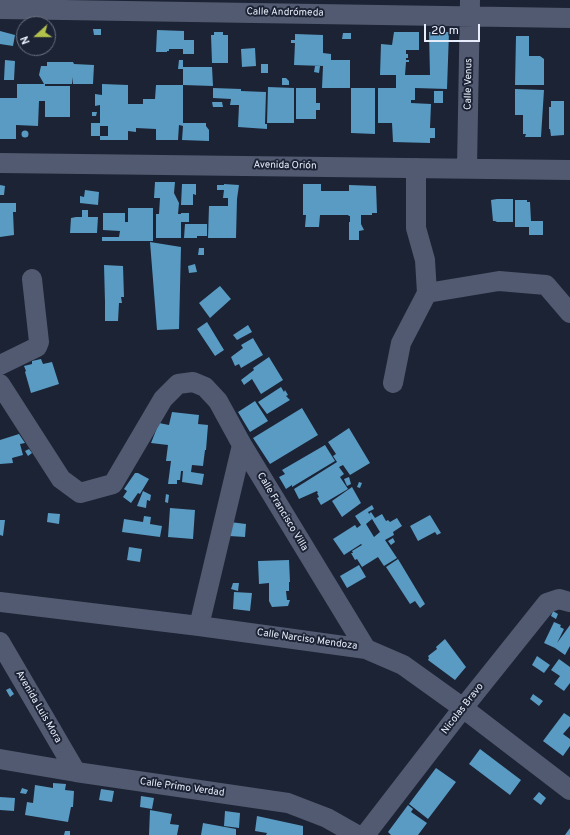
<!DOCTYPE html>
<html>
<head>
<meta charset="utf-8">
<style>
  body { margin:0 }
  #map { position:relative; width:570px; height:835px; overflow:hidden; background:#1c2335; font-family:Overpass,sans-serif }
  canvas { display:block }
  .north { position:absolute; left:16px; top:16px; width:40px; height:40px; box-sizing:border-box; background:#1c2335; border:1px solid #6d7484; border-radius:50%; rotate:249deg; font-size:11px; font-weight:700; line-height:16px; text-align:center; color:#e7edfa }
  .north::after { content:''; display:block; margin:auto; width:14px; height:18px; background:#b3c24b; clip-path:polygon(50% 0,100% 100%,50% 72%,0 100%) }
  .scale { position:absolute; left:424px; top:24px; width:56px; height:18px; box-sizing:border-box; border:2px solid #e7edfa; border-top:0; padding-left:5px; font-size:12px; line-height:14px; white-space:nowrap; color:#e7edfa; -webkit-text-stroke:3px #1c2335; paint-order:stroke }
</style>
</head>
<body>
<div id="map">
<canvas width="570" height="835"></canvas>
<div class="north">N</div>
<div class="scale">20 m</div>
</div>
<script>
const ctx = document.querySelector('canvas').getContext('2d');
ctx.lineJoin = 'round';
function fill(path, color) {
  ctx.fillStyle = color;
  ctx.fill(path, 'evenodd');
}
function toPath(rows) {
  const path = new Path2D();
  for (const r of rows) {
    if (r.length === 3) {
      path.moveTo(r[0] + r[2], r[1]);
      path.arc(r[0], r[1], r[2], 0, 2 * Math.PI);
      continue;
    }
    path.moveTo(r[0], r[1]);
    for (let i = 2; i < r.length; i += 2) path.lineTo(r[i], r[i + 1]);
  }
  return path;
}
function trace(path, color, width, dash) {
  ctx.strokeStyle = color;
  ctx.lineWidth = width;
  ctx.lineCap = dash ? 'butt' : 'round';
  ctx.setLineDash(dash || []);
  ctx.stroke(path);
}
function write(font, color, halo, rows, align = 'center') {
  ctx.font = font + ' Overpass,sans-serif';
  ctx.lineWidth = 4;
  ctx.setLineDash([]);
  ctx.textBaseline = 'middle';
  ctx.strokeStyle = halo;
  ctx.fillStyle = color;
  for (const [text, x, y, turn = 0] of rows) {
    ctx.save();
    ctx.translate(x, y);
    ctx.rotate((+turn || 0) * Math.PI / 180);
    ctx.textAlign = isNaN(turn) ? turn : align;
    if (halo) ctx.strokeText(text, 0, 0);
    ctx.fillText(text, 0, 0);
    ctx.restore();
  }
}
const building = toPath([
  [93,29,101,29,101,35,94,35],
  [157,30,184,31,184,40,194,40,194,54,183,54,183,49,169,49,169,51,167,51,167,52,156,52],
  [0,31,15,35,13,46,0,44],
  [214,32,223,32,223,35,228,35,228,63,212,63,211,35,214,35],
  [394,32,419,32,419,50,406,50,406,54,408,54,408,58,406,58,406,60,409,60,409,62,406,62,405,75,430,75,429,32,449,32,447,89,415,88,415,100,411,100,411,103,431,104,430,128,435,128,435,138,430,138,430,143,393,142,392,123,378,123,378,88,396,88,396,75,380,75,381,44,392,45],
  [343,33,351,33,351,39,342,39],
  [295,34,323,35,323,53,331,54,331,60,350,60,350,88,322,88,323,66,294,65,295,43,291,43,291,40,295,40],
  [516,36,529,36,529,56,540,56,544,59,544,85,515,85],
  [255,48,256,66,242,67,241,49],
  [5,60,15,61,14,80,4,80],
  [179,60,183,60,183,67,212,67,213,86,183,85,183,123,206,123,206,126,209,130,209,141,182,140,183,126,179,125,178,140,156,140,156,129,136,128,136,132,128,131,128,140,100,140,100,136,108,136,108,126,100,126,100,136,91,136,91,123,100,123,100,105,95,106,95,94,102,95,102,84,128,85,128,104,143,104,143,99,155,99,156,85,183,85,183,69,178,69],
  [47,62,73,62,74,64,94,65,93,84,73,84,73,77,72,84,45,84,45,86,70,86,70,117,45,117,45,101,39,101,38,126,16,125,16,139,0,139,0,98,17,98,17,84,44,84,39,75,41,66,47,66],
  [261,64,268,64,268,73,261,73],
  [315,66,320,66,319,73,314,72],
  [282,78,286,78,289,81,289,85,282,85],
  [268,87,294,88,294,123,267,123],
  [213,88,241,89,241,91,266,92,265,124,267,124,267,129,238,127,239,105,230,105,231,99,213,98],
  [296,88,316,88,316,103,320,103,320,110,316,110,316,119,296,119],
  [351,88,375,88,375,134,351,133],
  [515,89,544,90,541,137,525,137,526,134,523,134,523,115,515,115],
  [434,91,443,91,443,103,434,103],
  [551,101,564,101,564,135,551,136,550,129,549,129,549,107,551,107],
  [212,102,222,102,223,107,213,107],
  [92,112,97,112,96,116,92,116],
  [25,134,3.5],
  [155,182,175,182,174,193,179,203,178,214,181,214,181,213,189,213,189,222,181,222,181,238,156,238,156,214,159,214,160,198,154,198],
  [182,184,196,184,196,195,193,194,193,205,181,205],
  [224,184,239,185,237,199,236,238,208,238,209,206,228,206,228,198,223,198,224,190,217,190,217,185,224,185],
  [303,184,321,184,321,191,349,191,349,185,376,186,377,213,372,213,372,215,361,215,361,224,364,230,359,231,359,240,349,240,349,222,350,222,350,216,348,216,349,215,320,215,319,227,305,227,306,215,303,215],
  [0,185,5,186,4,195,0,195],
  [85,190,99,192,98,205,80,203,80,196,84,197],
  [497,199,513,199,513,222,497,222,495,221,493,221,491,200],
  [515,200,527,200,527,202,530,202,531,221,543,221,543,235,529,235,529,227,515,227],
  [0,203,16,203,16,212,13,212,14,235,0,237],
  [128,208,153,208,153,241,102,241,102,237,119,237,120,231,103,230,103,213,125,213,125,222,128,222],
  [82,210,88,210,88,217,98,217,97,233,70,233,71,218,76,217,82,217],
  [185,224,207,224,207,236,197,236,197,238,184,238],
  [150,242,181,247,179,329,157,330],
  [199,248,204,248,204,255,198,255],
  [195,264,197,272,189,273,188,266],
  [104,265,123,266,124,297,121,297,122,303,119,303,118,321,105,321,105,302],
  [220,286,231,299,210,318,199,303],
  [207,322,224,350,215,356,197,329],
  [248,325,252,332,237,340,233,335],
  [253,338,263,355,241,368,239,364,235,366,231,357,243,348,241,345],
  [269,357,283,380,261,394,252,379,244,385,241,380,254,370,253,368],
  [41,359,43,364,52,362,59,384,31,393,25,372,26,371,24,366,32,364,32,361],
  [281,387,284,392,285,390,288,395,286,396,290,400,267,414,258,402],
  [255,401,268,421,250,432,238,412],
  [302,408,318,435,270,464,253,438],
  [172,412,199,415,198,424,208,425,206,450,205,450,203,466,192,465,191,472,204,474,202,485,182,482,183,471,181,471,180,480,177,480,177,484,168,484,171,461,166,461,168,445,151,443,159,423,169,425],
  [349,428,370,463,350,475,343,465,339,467,344,474,340,477,348,489,321,505,317,498,319,497,317,493,318,493,317,491,299,499,294,489,337,462,333,456,336,454,328,442],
  [19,434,25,443,20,444,23,455,12,458,13,463,0,464,0,440],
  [325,445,335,461,292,487,292,485,286,489,279,477,285,474,282,470],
  [29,449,32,453,28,456,25,451],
  [135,473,138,473,149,479,140,494,138,493,131,503,123,497,127,491,124,489],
  [349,477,351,484,347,486,344,479],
  [359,482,362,483,360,488,357,487],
  [352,487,361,503,342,517,332,501],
  [143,491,151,495,150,501,147,500,146,508,137,506],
  [166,494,169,495,168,503,165,502],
  [372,505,374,509,368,512,372,519,366,524,374,537,380,532,369,514,371,512,375,518,382,514,386,521,388,520,390,522,397,518,402,526,393,532,394,535,385,540,397,558,384,566,378,557,362,567,357,559,355,560,351,553,353,553,352,551,362,545,361,544,344,555,333,539,355,525,357,528,361,525,355,516],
  [170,508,195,510,193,539,168,537],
  [48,513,60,514,59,524,47,522],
  [430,515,441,533,437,535,435,532,418,541,410,526],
  [144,516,151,517,150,524,162,526,160,537,122,532,124,519,143,522],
  [0,520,5,520,3,536,0,535],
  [230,522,246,524,245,537,229,536],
  [393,538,395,542,391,545,388,541],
  [129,547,142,549,140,562,127,560],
  [398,559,425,604,420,608,415,601,410,604,386,567],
  [289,560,290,582,289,582,289,591,286,591,287,600,290,600,288,606,272,607,269,601,269,583,259,584,258,561],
  [359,565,366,577,347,588,340,576],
  [233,583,239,583,238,591,231,589],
  [234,592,252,593,250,611,233,609],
  [553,611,558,614,556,619,551,616],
  [554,622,561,625,560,627,564,629,557,643,570,625,570,646,565,655,555,648,544,643],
  [445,639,466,667,455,680,428,660,429,658,428,656,437,649,436,647],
  [537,656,550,665,544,673,532,665],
  [559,659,570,667,570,683,564,691,554,684,560,676,551,670],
  [10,688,14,694,10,697,6,690],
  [533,694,543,701,539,706,530,699],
  [564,713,570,717,570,726,563,734,570,739,570,746,563,756,543,741],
  [480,749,521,780,510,795,469,764],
  [436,768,456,782,428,819,409,804],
  [53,783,66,784,65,790,74,791,73,807,71,807,68,822,25,815,27,802,33,803,35,785,53,788],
  [22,788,28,790,26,794,20,793],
  [101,789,114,791,112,802,99,800],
  [539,792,546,798,541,805,533,799],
  [141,796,154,798,152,809,140,807],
  [0,797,15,798,14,811,0,810],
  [408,805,413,809,411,812,427,823,418,835,391,835,388,832],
  [150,810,172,814,170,824,179,825,177,835,149,835],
  [225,811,240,813,239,828,224,826],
  [257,816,303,826,303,835,266,835,267,833,255,831],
  [203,823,236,829,236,835,201,835],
  [570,828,570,835,565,835],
  [65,831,70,831,70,835,64,835]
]);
const minor = toPath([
  [0,9,570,18],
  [0,163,570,170],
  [416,168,416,228,425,260,427,293],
  [467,168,470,0],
  [0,365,37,347,39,342,32,279],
  [393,383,401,343,427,293,499,281,546,285,570,313],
  [0,384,61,479,80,493,113,484,163,399,178,384,193,382,205,387,218,401,242,445,366,649],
  [0,602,199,626,366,649,403,665,463,708,570,790],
  [199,626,242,445],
  [0,642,76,772],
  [0,759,76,772,288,803,327,818,357,835],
  [365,835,463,708,547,603,559,599,570,602]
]);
const streetNames = [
  ["Calle Andrómeda",285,13,1],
  ["Calle Venus",469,84,-89],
  ["Avenida Orión",285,166,1],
  ["Calle Francisco Villa",282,512,59],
  ["Calle Narciso Mendoza",307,640,8],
  ["Avenida Luis Mora",38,707,60],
  ["Nicolas Bravo",463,709,-52],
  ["Calle Primo Verdad",182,788,8]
];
fill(building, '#599bc3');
trace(minor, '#515a70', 20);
write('10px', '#e7edfa', '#1c2335', streetNames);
</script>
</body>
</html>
